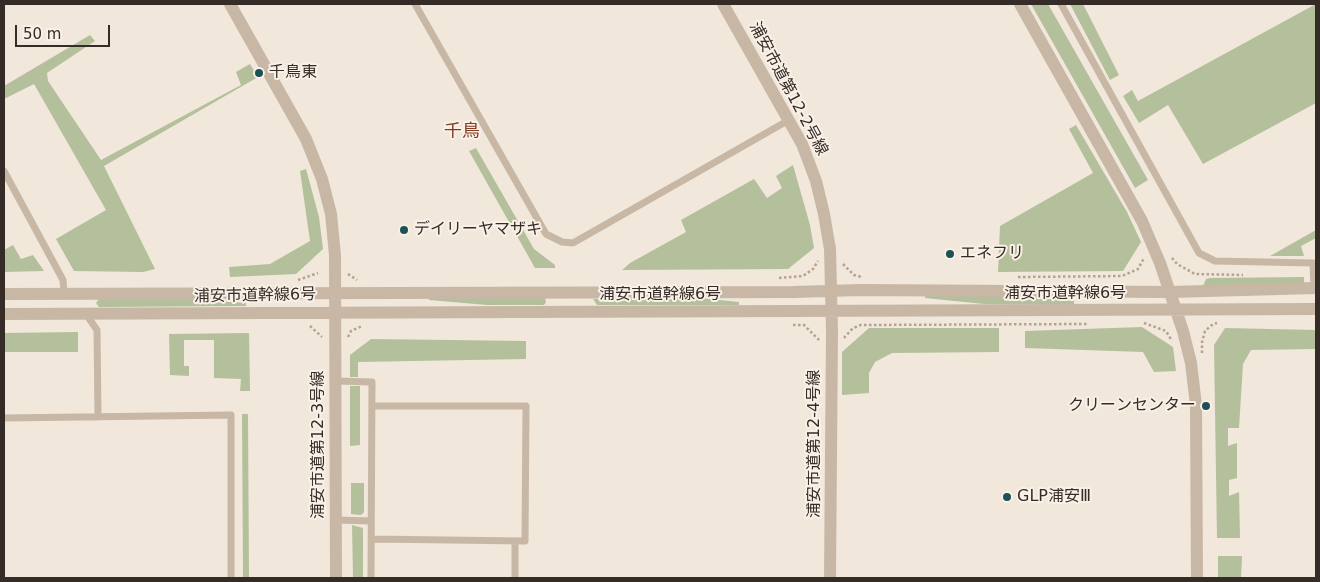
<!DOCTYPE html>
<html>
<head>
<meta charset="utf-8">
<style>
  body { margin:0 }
  #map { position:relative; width:1320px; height:582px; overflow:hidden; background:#f1e7da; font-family:"DejaVu Sans",sans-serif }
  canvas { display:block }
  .frame { position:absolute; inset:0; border:5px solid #352c27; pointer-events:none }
  .scale { position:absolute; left:15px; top:25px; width:95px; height:22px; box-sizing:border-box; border:2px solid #352c27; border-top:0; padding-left:6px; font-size:15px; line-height:18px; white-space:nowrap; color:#352c27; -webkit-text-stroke:4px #f9f1e7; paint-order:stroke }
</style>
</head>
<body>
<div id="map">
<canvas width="1320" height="582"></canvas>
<div class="frame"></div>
<div class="scale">50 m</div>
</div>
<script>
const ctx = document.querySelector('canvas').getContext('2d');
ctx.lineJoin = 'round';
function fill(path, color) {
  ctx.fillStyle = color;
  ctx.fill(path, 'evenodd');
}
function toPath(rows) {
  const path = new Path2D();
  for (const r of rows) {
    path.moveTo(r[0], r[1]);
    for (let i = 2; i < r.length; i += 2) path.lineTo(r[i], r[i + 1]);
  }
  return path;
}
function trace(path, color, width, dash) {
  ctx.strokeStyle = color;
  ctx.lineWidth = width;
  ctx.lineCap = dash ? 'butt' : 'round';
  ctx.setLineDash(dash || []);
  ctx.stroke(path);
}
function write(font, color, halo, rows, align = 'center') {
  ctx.font = font + ' "DejaVu Sans","Noto Sans JP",sans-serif';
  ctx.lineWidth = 4;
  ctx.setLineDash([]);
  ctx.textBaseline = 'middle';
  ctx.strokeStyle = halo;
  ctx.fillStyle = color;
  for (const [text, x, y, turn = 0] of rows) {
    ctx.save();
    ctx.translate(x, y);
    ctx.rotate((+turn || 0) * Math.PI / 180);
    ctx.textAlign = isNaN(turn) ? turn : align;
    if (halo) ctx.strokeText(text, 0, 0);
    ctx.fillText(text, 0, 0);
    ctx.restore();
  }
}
const green = toPath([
  [1031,4,1048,4,1148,180,1135,188],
  [1070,4,1083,4,1119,75,1110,80],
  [1316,4,1316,103,1203,164,1168,105,1139,123,1123,96,1132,90,1138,101],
  [90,35,95,41,47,73,48,81,101,160,241,85,236,72,250,64,258,77,104,166,155,269,143,272,74,271,56,239,106,210,34,84,4,99,4,86],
  [1076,125,1127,212,1141,242,1123,271,998,272,1000,226,1093,173,1069,129],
  [476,148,534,249,555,265,555,268,535,268,469,151],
  [793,165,810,225,814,248,788,269,622,270,630,263,686,232,681,220,754,179,767,198,782,188,776,176],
  [306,169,319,217,323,249,296,274,230,277,229,267,270,264,310,241,300,171],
  [1316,230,1316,238,1301,246,1304,256,1270,256],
  [13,245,21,259,33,255,44,271,4,272,4,250],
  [1304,277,1304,283,1203,286,1206,279,1210,278],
  [925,295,1015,295,1074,301,1074,304,984,304,925,298],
  [679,296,739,302,739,305,597,305,593,299],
  [429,297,545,298,546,302,544,305,487,305,429,300],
  [182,298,246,303,246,306,99,307,96,303,99,299],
  [1142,327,1173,347,1176,371,1154,372,1143,352,1025,348,1025,331],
  [869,328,999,328,999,352,892,353,875,362,869,373,869,393,842,395,842,352],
  [1225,328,1316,330,1316,349,1251,350,1243,364,1239,428,1228,428,1228,446,1237,443,1237,478,1229,480,1229,496,1239,492,1240,538,1217,538,1214,345],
  [78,332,78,352,4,352,4,333],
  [249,333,250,391,240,391,241,379,214,378,214,340,184,340,184,366,189,366,189,376,170,375,169,334],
  [371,339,526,341,526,359,358,362,358,377,350,377,350,355],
  [350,386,360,386,360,445,350,446],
  [242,414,248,414,249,578,243,578],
  [351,483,364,483,364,512,361,515,351,514],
  [352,525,363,528,363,578,353,578],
  [1218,556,1242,556,1241,578,1218,578]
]);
const path = toPath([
  [1172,258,1177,264,1195,274,1243,275],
  [843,264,854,275,862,277],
  [348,274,357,280],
  [1018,277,1122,276,1138,269,1144,258],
  [779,278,803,276,813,269,818,261],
  [298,280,318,273],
  [1144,323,1166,331,1172,341],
  [793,325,804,325,819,340],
  [310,326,322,337],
  [348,337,351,331,362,326],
  [844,338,853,328,861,325,1089,324],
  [1202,353,1202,342,1205,331,1213,324,1217,323]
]);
const service = toPath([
  [415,4,546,234,562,242,573,243,789,120],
  [1061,4,1199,253,1215,261,1313,263,1314,288],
  [4,171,63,280,64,293],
  [86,314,97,330,98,417],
  [336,381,372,382,371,578],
  [4,418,231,415,231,578],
  [336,520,371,521],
  [371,539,525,541,526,406,372,406],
  [515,541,515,578]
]);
const minor = toPath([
  [1170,292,1316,288]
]);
const tertiary = toPath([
  [230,4,306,139,322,179,331,214,335,255,336,578],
  [723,4,802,144,816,181,824,214,830,249,832,331,830,578],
  [1020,4,1142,221,1160,263,1183,331,1191,363,1196,405,1197,578],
  [4,294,793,292,860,290,1170,292],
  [4,314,1316,309]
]);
const markers = [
  [259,73,5,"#1d5156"],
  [404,230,5,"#1d5156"],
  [950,254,5,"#1d5156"],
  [1206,406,5,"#1d5156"],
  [1007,497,5,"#1d5156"]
];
const poiNames = [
  ["千鳥東",269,73],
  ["デイリーヤマザキ",414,230],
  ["エネフリ",960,254],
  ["クリーンセンター",1196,406,"right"],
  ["GLP浦安Ⅲ",1017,497]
];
const streetNames = [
  ["浦安市道第12-2号線",788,89,62],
  ["浦安市道幹線6号",1065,294],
  ["浦安市道幹線6号",660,295],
  ["浦安市道幹線6号",255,296,-1],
  ["浦安市道第12-4号線",815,444,-90],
  ["浦安市道第12-3号線",319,445,-90]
];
const neighbourhoodNames = [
  ["千鳥",462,132]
];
fill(green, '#b3c09b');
trace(path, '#b5a191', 2.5, [2.5, 2.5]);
trace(service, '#c9b7a6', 7);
trace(minor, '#c9b7a6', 12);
trace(tertiary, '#c9b7a6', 12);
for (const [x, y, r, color] of markers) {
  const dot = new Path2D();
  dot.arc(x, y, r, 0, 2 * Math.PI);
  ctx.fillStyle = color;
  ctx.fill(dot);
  trace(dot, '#f9f1e7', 2);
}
write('16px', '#352c27', '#f9f1e7', poiNames, 'left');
write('16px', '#352c27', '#f9f1e7', streetNames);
write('18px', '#833b21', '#f9f1e7', neighbourhoodNames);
</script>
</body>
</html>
